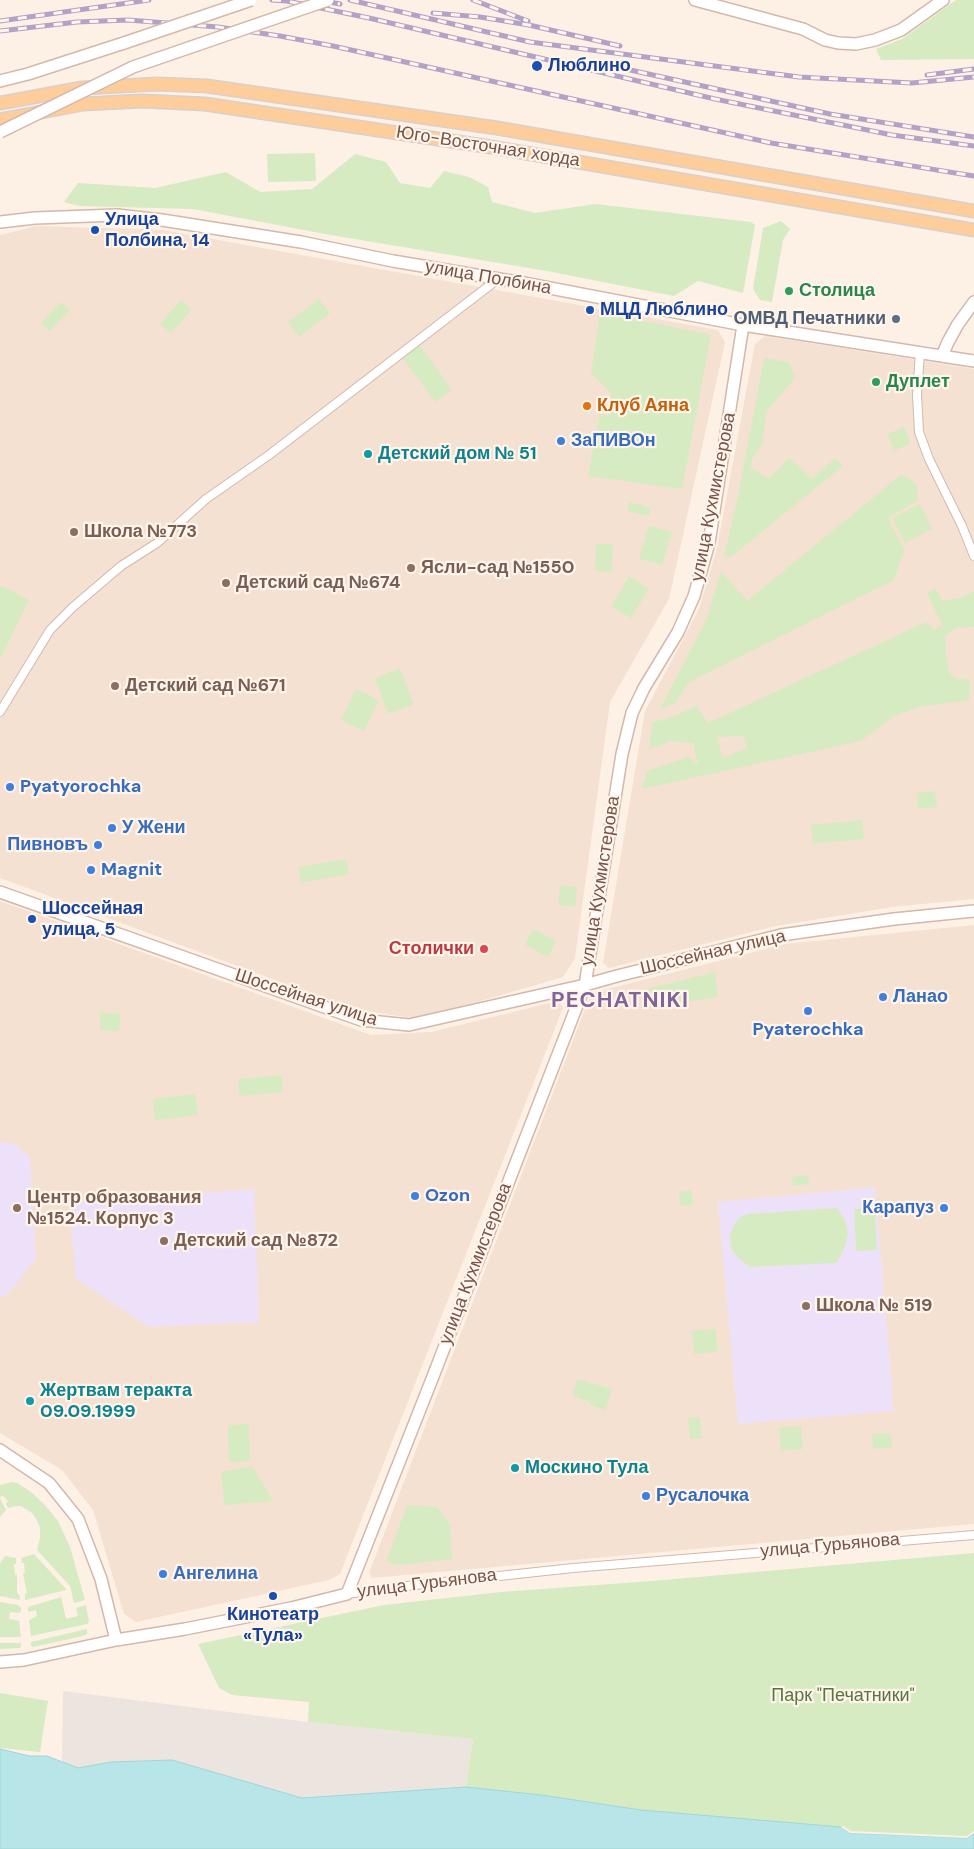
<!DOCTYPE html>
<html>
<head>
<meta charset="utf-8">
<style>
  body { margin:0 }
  canvas { display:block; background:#fdf0e4 }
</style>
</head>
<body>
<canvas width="974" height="1849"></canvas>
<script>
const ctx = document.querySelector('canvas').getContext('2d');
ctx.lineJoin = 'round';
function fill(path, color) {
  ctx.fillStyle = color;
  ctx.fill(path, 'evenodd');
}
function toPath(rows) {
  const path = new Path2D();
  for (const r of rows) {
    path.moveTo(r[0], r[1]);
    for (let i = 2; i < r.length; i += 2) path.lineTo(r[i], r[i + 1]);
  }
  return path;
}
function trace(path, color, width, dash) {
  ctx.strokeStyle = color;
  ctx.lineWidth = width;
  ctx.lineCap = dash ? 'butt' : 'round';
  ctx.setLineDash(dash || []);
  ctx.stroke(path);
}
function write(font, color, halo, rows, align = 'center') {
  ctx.font = font + ' "DM Sans",sans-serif';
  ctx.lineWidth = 4.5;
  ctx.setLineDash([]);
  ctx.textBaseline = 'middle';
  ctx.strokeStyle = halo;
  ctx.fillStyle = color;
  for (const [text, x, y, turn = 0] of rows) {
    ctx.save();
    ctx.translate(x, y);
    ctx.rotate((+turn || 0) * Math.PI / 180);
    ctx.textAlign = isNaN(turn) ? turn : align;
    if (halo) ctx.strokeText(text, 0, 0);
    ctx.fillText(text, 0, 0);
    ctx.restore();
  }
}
const residential = toPath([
  [36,226,163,230,718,330,725,342,669,599,610,702,575,958,563,977,419,1019,353,1009,0,878,0,235],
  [765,336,974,369,974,899,892,907,776,926,609,968,603,963,645,711,699,609,717,548,755,344],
  [0,901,371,1035,431,1032,558,1001,563,1008,340,1574,329,1580,136,1622,124,1614,93,1510,62,1470,0,1433],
  [974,925,974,1524,372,1578,369,1573,588,1001,596,992,785,944]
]);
const industrial = toPath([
  [63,1691,308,1722,473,1739,466,1787,302,1798,172,1760,111,1762,78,1768,62,1762]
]);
const education = toPath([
  [0,1142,13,1143,30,1157,36,1259,7,1295,0,1297],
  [875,1187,894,1411,738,1424,718,1202],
  [254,1189,259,1322,149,1327,76,1279,69,1203]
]);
const green = toPath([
  [956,0,974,0,974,59,881,60,876,49,902,39],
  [315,153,316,181,268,182,267,154],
  [355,154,386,162,400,183,430,188,444,171,469,177,488,187,492,202,535,213,595,204,751,222,755,225,743,293,698,281,674,296,547,271,325,234,193,209,79,206,64,202,78,183,155,188,226,172,260,192,312,189],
  [781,221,790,229,783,240,772,302,760,300,753,289,763,228],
  [319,299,330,313,299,337,288,322],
  [181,300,192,309,171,333,160,324],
  [61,302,70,310,50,331,41,323],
  [600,314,656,323,711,335,682,489,588,476,600,414,608,416,611,393,591,373],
  [420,345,452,390,435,402,402,357],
  [764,358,789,362,795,378,767,411,762,444,752,459,751,468,769,478,789,458,812,479,835,458,843,466,732,556,724,557,738,496],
  [904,427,911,443,894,451,887,434],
  [902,474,917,485,918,500,888,518,904,549,894,580,689,682,675,703,660,709,707,618,721,571,747,601],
  [629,502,651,508,649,516,627,511],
  [920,504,932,529,905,543,892,518],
  [649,526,672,532,662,565,639,559],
  [596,544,613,544,612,572,595,571],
  [629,576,649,589,631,618,611,606],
  [0,585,29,600,0,659],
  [935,588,943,601,963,597,974,591,974,627,956,628,945,636,946,655,949,672,954,678,970,680,969,700,924,706,894,716,861,741,642,789,647,771,688,757,698,764,693,743,670,741,649,750,652,722,667,719,697,706,708,723,926,622,935,630,942,625,927,593],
  [743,736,747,748,723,758,717,737],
  [400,668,414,704,388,714,375,678],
  [356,689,379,700,364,731,341,720],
  [935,791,937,807,918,809,917,793],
  [862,820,864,839,813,844,811,825],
  [346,859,349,874,301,883,298,867],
  [560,885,577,887,575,907,558,905],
  [533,929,556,941,548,957,525,945],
  [715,972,718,997,645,1008,643,990],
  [100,1012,121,1014,119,1031,100,1030],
  [282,1075,283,1092,239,1096,238,1079],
  [195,1094,198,1115,155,1120,153,1099],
  [808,1175,809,1184,793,1186,792,1177],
  [691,1190,693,1204,680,1206,679,1192],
  [837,1208,846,1222,848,1235,843,1252,836,1263,749,1267,739,1258,731,1249,730,1236,735,1223,742,1216,748,1214],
  [875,1208,877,1250,856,1251,854,1209],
  [716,1329,717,1352,694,1354,692,1331],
  [577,1379,612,1389,606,1410,590,1405,590,1402,572,1396],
  [700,1417,702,1438,690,1439,688,1418],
  [249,1424,250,1461,229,1462,228,1425],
  [801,1426,803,1449,781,1451,779,1428],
  [891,1433,892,1447,873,1449,872,1434],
  [252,1466,273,1501,224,1505,221,1472],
  [12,1482,17,1483,31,1492,44,1504,58,1521,70,1547,85,1600,74,1603,70,1586,37,1550,40,1538,40,1528,37,1520,32,1513,21,1506,16,1506,8,1508,6,1504,8,1501,2,1495,0,1498,6,1510,0,1517,0,1485],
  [407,1505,437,1507,450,1524,452,1559,400,1565,389,1563,387,1560],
  [974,1553,974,1833,967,1838,850,1833,841,1827,641,1810,541,1795,466,1787,473,1739,308,1722,309,1702,232,1695,219,1688,198,1644,384,1605,501,1592,652,1581],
  [34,1554,65,1588,66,1590,25,1600,25,1594,27,1593,23,1574,25,1573,24,1563,22,1563,21,1558],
  [5,1556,16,1558,16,1564,14,1564,15,1575,17,1575,17,1594,19,1594,20,1600,0,1596,0,1563],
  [61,1597,66,1619,78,1616,76,1608,86,1605,89,1622,87,1624,31,1636,29,1620,37,1616,36,1610,28,1612,28,1607],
  [0,1602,18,1605,21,1608,21,1612,18,1613,10,1612,9,1619,19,1621,21,1637,0,1637],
  [87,1629,87,1634,83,1636,33,1647,31,1645,31,1642],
  [0,1643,21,1643,21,1647,20,1648,0,1649],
  [0,1693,48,1701,40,1752,0,1748]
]);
const water = toPath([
  [0,1749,30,1756,47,1756,78,1768,111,1762,172,1760,302,1798,466,1787,541,1795,641,1810,841,1827,850,1833,967,1838,974,1833,974,1849,0,1849,0,1749]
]);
const pier = toPath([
  [843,1826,851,1831,967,1836,974,1831,974,1833,967,1838,850,1833,841,1827]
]);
const street = toPath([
  [920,352,917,395,919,432,929,459,962,526,974,556],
  [0,712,50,630,73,607,121,566,157,543,206,499,269,455,498,279],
  [347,1594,388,1588,573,1568,974,1535]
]);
const secondary = toPath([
  [695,0,803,29,825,40,838,43,856,44,875,40,901,30,943,0],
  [0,81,28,74,124,43],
  [0,222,35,218,117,215,162,220,301,242,393,261,529,284,743,325,974,361],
  [942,356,948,342,958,324,974,302],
  [0,892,361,1020,409,1025,585,985,617,976,781,935,894,919,974,911],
  [0,1450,49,1483,78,1519,101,1579,116,1640],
  [0,1662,24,1660,116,1640,185,1629,291,1608,347,1594,432,1379,585,985,622,754,632,713,644,688,678,632,694,596,709,543,743,325]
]);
const primary = toPath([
  [0,103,82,88,157,84,207,86,497,128,974,211],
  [0,120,83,104,142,101,205,104,491,147,974,230]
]);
const rail = toPath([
  [272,0,287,1,369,18,715,99,892,135,974,146],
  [320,0,340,4],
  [350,0,530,42,799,77,912,83,974,77],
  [473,0,528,21],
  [433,13,480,17,529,25,620,46],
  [0,21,149,0],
  [0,31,77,22,128,20,218,27,280,36,333,46,771,143,974,176],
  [603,64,830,114,974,137],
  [927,75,974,69]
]);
const secondaryBridge = toPath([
  [124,43,251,0],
  [0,132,133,67,328,0]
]);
const markers = [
  [537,66,6,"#1a4fb4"],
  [95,230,5,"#1a4fb4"],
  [789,291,5,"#2e9e5b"],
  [590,310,5,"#1a4fb4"],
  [896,319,5,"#5c6f8a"],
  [876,382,5,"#2e9e5b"],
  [587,406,5,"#e8710a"],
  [561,441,5,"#3f7fe0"],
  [368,454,5,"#0f9aa8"],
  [74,532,5,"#8d6e63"],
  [411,568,5,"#8d6e63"],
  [226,583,5,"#8d6e63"],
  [115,686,5,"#8d6e63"],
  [10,787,5,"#3f7fe0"],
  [112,828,5,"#3f7fe0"],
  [98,845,5,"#3f7fe0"],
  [91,870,5,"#3f7fe0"],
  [32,919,5,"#1a4fb4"],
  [484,949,5,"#e0444e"],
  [883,997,5,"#3f7fe0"],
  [808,1011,5,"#3f7fe0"],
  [415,1196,5,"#3f7fe0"],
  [17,1208,5,"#8d6e63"],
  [944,1208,5,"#3f7fe0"],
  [164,1241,5,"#8d6e63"],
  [806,1306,5,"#8d6e63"],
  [30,1401,5,"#0f9aa8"],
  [515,1468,5,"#0f9aa8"],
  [646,1496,5,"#3f7fe0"],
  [163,1574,5,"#3f7fe0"],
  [273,1596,5,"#1a4fb4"]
];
const transitNames = [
  ["Люблино",548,66],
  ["Улица",105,220],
  ["Полбина, 14",105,241],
  ["МЦД Люблино",600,310],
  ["Шоссейная",42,909],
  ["улица, 5",42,930],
  ["Кинотеатр",273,1615,"center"],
  ["«Тула»",273,1636,"center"]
];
const streetNames = [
  ["Юго-Восточная хорда",488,147,9],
  ["улица Полбина",488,278,10],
  ["улица Кухмистерова",714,497,-79],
  ["улица Кухмистерова",601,881,-81],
  ["Шоссейная улица",713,953,-13],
  ["Шоссейная улица",306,998,18],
  ["улица Кухмистерова",476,1264,-69],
  ["улица Гурьянова",830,1546,-5],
  ["улица Гурьянова",427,1584,-7]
];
const leisureNames = [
  ["Столица",799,291],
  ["Дуплет",886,382]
];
const serviceNames = [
  ["ОМВД Печатники",886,319]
];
const foodNames = [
  ["Клуб Аяна",597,406]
];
const shopNames = [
  ["ЗаПИВОн",571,441],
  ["Pyatyorochka",20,787],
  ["У Жени",122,828],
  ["Пивновъ",88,845,"right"],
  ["Magnit",101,870],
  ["Ланао",893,997],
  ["Pyaterochka",808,1030,"center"],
  ["Ozon",425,1196],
  ["Карапуз",934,1208,"right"],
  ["Русалочка",656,1496],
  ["Ангелина",173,1574]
];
const cultureNames = [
  ["Детский дом № 51",378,454],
  ["Жертвам теракта",40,1391],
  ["09.09.1999",40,1412],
  ["Москино Тула",525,1468]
];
const educationNames = [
  ["Школа №773",84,532],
  ["Ясли-сад №1550",421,568],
  ["Детский сад №674",236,583],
  ["Детский сад №671",125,686],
  ["Центр образования",27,1198],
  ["№1524. Корпус 3",27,1219],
  ["Детский сад №872",174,1241],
  ["Школа № 519",816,1306]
];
const healthNames = [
  ["Столички",474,949]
];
const parkNames = [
  ["Парк \"Печатники\"",843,1696]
];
const districtNames = [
  ["PECHATNIKI",620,1001]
];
fill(residential, '#f5e1d2');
fill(industrial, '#ece4de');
fill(education, '#ede1f9');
fill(green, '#d7ebc2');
fill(water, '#b8e5e7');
trace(water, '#9ed6d9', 1);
fill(pier, '#fdf0e4');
trace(street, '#d1b9ad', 10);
trace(secondary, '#d4b8aa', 14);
trace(primary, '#d9cfcc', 15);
trace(street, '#fff', 8);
trace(secondary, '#fff', 11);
trace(primary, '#fdce9b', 12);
trace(rail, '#b2a2c7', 5);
trace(rail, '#fff5eb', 3, [9]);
trace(secondaryBridge, '#d4b8aa', 14, []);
trace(secondaryBridge, '#fff', 11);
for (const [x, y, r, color] of markers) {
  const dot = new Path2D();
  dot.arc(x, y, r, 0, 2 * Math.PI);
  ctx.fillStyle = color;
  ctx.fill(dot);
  trace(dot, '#fff5eb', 2);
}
write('bold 18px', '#164399', '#fff5eb', transitNames, 'left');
write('18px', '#765449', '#fff5eb', streetNames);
write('bold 18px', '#27864d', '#fff5eb', leisureNames, 'left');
write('bold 18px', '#4e5e75', '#fff5eb', serviceNames, 'right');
write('bold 18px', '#c56008', '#fff5eb', foodNames, 'left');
write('bold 18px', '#366cbe', '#fff5eb', shopNames, 'left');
write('bold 18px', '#0d838f', '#fff5eb', cultureNames, 'left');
write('bold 18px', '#785e54', '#fff5eb', educationNames, 'left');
write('bold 18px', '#be3a42', '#fff5eb', healthNames, 'right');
write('18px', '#55763e', '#fff5eb', parkNames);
ctx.letterSpacing = '1px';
write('bold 22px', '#82649a', '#fff5eb', districtNames);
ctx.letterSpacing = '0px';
</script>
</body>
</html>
